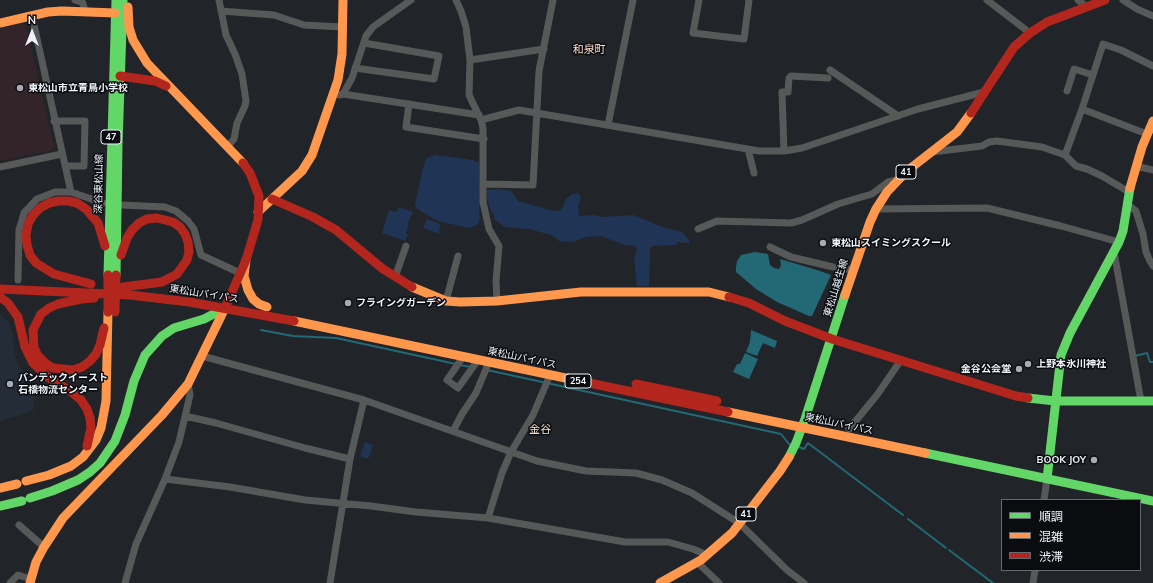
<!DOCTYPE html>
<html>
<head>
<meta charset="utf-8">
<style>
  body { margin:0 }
  #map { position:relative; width:1153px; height:583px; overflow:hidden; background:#212428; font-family:Mulish,"Noto Sans JP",sans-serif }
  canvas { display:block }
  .legend { position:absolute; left:1001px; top:499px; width:140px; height:72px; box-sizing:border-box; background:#0a0c10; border:1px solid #66696e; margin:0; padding:5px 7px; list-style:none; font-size:12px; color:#f0f4fa }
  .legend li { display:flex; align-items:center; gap:8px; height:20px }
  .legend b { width:20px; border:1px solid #66696e }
  .north { position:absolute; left:12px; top:12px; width:40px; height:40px; -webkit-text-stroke:3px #0a0c10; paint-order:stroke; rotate:0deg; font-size:11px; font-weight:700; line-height:16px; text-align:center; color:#f0f4fa }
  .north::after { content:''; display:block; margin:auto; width:14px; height:18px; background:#f0f4fa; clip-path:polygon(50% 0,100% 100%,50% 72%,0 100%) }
</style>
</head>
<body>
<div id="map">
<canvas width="1153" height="583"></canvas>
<ul class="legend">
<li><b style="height:5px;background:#63d668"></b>順調</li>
<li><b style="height:5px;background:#ff974d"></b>混雑</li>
<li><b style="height:5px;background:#b3261e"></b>渋滞</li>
</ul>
<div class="north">N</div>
</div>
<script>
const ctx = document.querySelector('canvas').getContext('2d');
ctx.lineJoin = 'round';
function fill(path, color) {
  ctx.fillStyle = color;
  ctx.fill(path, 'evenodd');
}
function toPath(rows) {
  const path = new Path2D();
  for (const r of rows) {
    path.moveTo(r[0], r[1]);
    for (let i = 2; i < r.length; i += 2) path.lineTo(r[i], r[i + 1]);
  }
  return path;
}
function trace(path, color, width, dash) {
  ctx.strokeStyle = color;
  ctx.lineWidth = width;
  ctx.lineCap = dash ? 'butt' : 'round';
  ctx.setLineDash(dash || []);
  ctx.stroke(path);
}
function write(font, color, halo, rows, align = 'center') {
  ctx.font = font + ' Mulish,"Noto Sans JP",sans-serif';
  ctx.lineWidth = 3;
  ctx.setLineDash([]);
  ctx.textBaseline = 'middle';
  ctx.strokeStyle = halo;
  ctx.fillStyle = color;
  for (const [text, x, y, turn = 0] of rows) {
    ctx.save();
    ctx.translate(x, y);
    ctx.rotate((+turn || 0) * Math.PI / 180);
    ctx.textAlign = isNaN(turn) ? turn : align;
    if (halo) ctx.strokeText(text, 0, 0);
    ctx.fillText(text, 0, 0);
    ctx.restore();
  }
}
const built = toPath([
  [0,313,9,323,13,335,14,351,18,364,27,378,40,390,35,396,33,411,0,421]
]);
const education = toPath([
  [24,23,26,25,54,147,52,150,0,161,0,29]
]);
const green = toPath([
  [435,155,473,160,479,163,480,187,479,194,481,201,479,207,480,219,477,225,470,228,441,222,432,218,416,208,415,204,424,164,427,158],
  [499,189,511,191,518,201,554,211,559,211,562,208,566,199,571,195,578,193,581,198,578,206,579,216,594,215,602,217,633,215,663,227,682,232,689,239,689,243,677,242,677,245,652,246,650,248,649,286,637,286,634,259,637,249,634,245,627,246,601,236,586,237,573,242,559,241,554,236,529,229,505,227,494,219,494,215,491,211,487,200,487,190],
  [398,207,413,212,408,223,409,224,406,233,408,234,405,241,382,233,389,210,396,212],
  [427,219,440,224,439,234,423,228],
  [365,442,373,445,368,459,360,456]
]);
const water = toPath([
  [755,252,768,254,770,265,774,268,779,269,781,265,780,259,817,270,831,275,812,316,809,316,777,302,756,289,736,272,736,267,737,261,741,255],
  [751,330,777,341,775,348,763,343,757,356,746,352,750,342],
  [745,353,758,359,749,379,733,372,737,364,740,364]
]);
const stream = toPath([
  [261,330,293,336,336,338,456,364],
  [1135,354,1135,356,1147,353,1150,362,1153,362],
  [460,365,471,367],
  [487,370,781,434,789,444,791,445],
  [799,447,804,449,808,443,903,515],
  [908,519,946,548],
  [949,550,993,583]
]);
const street = toPath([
  [75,0,79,1,83,3,85,12],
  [219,0,226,35,235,54,242,74,246,101,245,106,237,123,234,139,228,146],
  [456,0,461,11,466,27,470,60,469,95,481,120,483,128,483,202,489,229,499,246,496,281,497,301],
  [699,0,693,33,744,39,749,0],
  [987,0,1030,33],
  [1078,0,1087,7],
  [1123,0,1137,9,1153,16],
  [221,11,274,15,304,25,342,27],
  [32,16,71,192],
  [470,60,544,49],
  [355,68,434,79,439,56,364,43],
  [830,70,898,116],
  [1067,91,1074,69,1093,75],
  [343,94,479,115],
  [339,95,343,94,352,78,366,36,373,27,411,0],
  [409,104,406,127,484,139],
  [1082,109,1147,134],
  [481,120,519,110,759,151,784,151,802,148,918,109,984,92],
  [54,121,85,121,84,166,65,166],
  [608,125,633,0],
  [748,149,754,173],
  [784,151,782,92,788,92,789,78,791,76,828,78],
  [932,152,982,146,989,142,997,141,1042,147,1065,155,1076,166,1087,169,1102,176,1129,192],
  [1065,155,1082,109,1103,44,1121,50,1153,66],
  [1136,166,1153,170],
  [0,167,62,154],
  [484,184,533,185,539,71,553,0],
  [1127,204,1136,211,1143,234,1146,252,1150,261,1153,266],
  [122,205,165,207,176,211,188,221,194,229,201,255,240,273],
  [876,209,987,208,1061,226,1119,242],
  [698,229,717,221,791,223,802,220,838,204,872,194,888,182,897,180],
  [770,247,791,257,833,267,853,270],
  [1114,252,1141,401],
  [395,277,406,246],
  [18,280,19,230,24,213,37,199,55,192,71,192,103,203],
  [446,301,458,256],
  [202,356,364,400,537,461,586,471,636,473,662,480,692,493,739,523,787,570,804,583],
  [463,357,447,380,458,388,478,360],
  [185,416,216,423,305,448,350,459],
  [849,429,877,395,901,360],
  [453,431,462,414,476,393,489,362],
  [165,479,179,442,190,395,188,384],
  [1044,500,1047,479],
  [488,518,502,473,511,452,533,415,550,375],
  [19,525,44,547],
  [697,562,719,583],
  [10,583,18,575,31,579],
  [125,583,136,544,165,479,230,487,305,500,371,506,416,512,488,518,625,542,668,542,693,549,707,555],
  [330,583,350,459,364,400],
  [1033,583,1035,570]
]);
const fast = toPath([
  [108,275,116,0],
  [116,275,118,144,123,0],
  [1028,398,1055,401,1153,401],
  [925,453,1153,501],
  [789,457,796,443,805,419,845,295],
  [1047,479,1061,355,1070,333,1119,242,1123,231,1130,188],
  [30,498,52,491,78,480,90,472,100,463,115,441,125,415,134,381,145,355,162,336,174,328,204,319,225,308],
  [0,506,22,501]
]);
const slow = toPath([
  [128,7,129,27,133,40,147,63,243,163],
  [0,23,48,12,62,11,115,13],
  [1130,188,1142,147,1153,121],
  [258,212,302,171,312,155,338,80,342,54,343,0],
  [246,260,244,276,248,290,253,299,259,304,267,307],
  [412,287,446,301,460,302,497,301,581,292,709,292,729,297],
  [845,295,870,222,876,209,887,192,907,171,957,132,971,113],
  [294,321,575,380],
  [728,412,925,453],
  [26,481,49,475,71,466,83,457,96,440,101,428,106,401,108,312],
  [0,488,17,484],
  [30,583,36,562,44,547,63,518,162,415,188,384,225,308],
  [660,583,701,560,732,533,780,471,789,457]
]);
const jam = toPath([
  [120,76,155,81,166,86],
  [971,113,1014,47,1030,33,1047,22,1105,0],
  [272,199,313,217,336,230,383,269,412,287],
  [121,255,127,238,132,230,139,223,147,219,157,218,173,222,180,227,185,234,188,242,189,252,187,260,177,274,162,282,123,287],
  [91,284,54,274,36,263,30,255,27,245,26,235,28,224,33,215,40,208,49,203,58,201,68,201,77,203,86,209,98,223,105,246],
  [0,289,130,295,189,302,294,321],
  [0,297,8,303,18,317,25,347,33,363,48,377,73,393,81,400,87,409,90,418,91,428,87,446],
  [729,297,749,303,785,321,832,339,1016,396,1028,398],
  [94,298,81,299,58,304,49,308,41,314,33,330,34,348,38,356,45,363,53,368,73,370,82,367,90,361,96,354,100,345,104,328],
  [225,308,246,260,258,220,259,196,250,173,243,163],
  [575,380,728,412],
  [636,384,717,401]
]);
const jamBridge = toPath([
  [108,275,108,312],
  [115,312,116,275]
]);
const markers = [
  [20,88,4,"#a8abb0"],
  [823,243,4,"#a8abb0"],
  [348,303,4,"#a8abb0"],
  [1028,364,4,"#a8abb0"],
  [1019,369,4,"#a8abb0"],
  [10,384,4,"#a8abb0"],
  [1094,460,4,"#a8abb0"]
];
const shields = [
  [111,137,20],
  [906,172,20],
  [578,381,26],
  [746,514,20]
];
const shieldNames = [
  ["47",111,137],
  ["41",906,172],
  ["254",578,381],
  ["41",746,514]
];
const poiNames = [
  ["東松山市立青鳥小学校",28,88],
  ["東松山スイミングスクール",831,243],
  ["フライングガーデン",356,303],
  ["上野本氷川神社",1036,364],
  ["金谷公会堂",1011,369,"right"],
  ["バンテックイースト",18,378],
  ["石橋物流センター",18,390],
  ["BOOK JOY",1086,460,"right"]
];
const streetNames = [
  ["深谷東松山線",99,184,-89],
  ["東松山越生線",836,288,-73],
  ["東松山バイパス",204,294,9],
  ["東松山バイパス",522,358,12],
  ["東松山バイパス",839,424,12]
];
const neighbourhoodNames = [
  ["和泉町",589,50],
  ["金谷",540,430]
];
fill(built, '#242c38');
fill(education, '#33242a');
fill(green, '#203456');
fill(water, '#226975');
trace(stream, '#226975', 2);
trace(street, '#575858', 7);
trace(fast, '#63d668', 9);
trace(slow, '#ff974d', 9);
trace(jam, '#b3261e', 9);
trace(jamBridge, '#b3261e', 9);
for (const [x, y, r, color] of markers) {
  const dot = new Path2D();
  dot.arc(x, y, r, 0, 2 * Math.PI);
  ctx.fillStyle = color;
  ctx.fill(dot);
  trace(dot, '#0a0c10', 1.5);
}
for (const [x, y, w] of shields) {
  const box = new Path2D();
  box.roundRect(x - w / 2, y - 7, w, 14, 3);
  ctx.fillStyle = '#0a0c10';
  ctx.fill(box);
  trace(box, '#f0f4fa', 1);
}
write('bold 9px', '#f0f4fa', null, shieldNames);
write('bold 10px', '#f0f4fa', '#0a0c10', poiNames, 'left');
write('10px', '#f0f4fa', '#0a0c10', streetNames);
write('11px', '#f9ddca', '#0a0c10', neighbourhoodNames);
</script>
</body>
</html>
